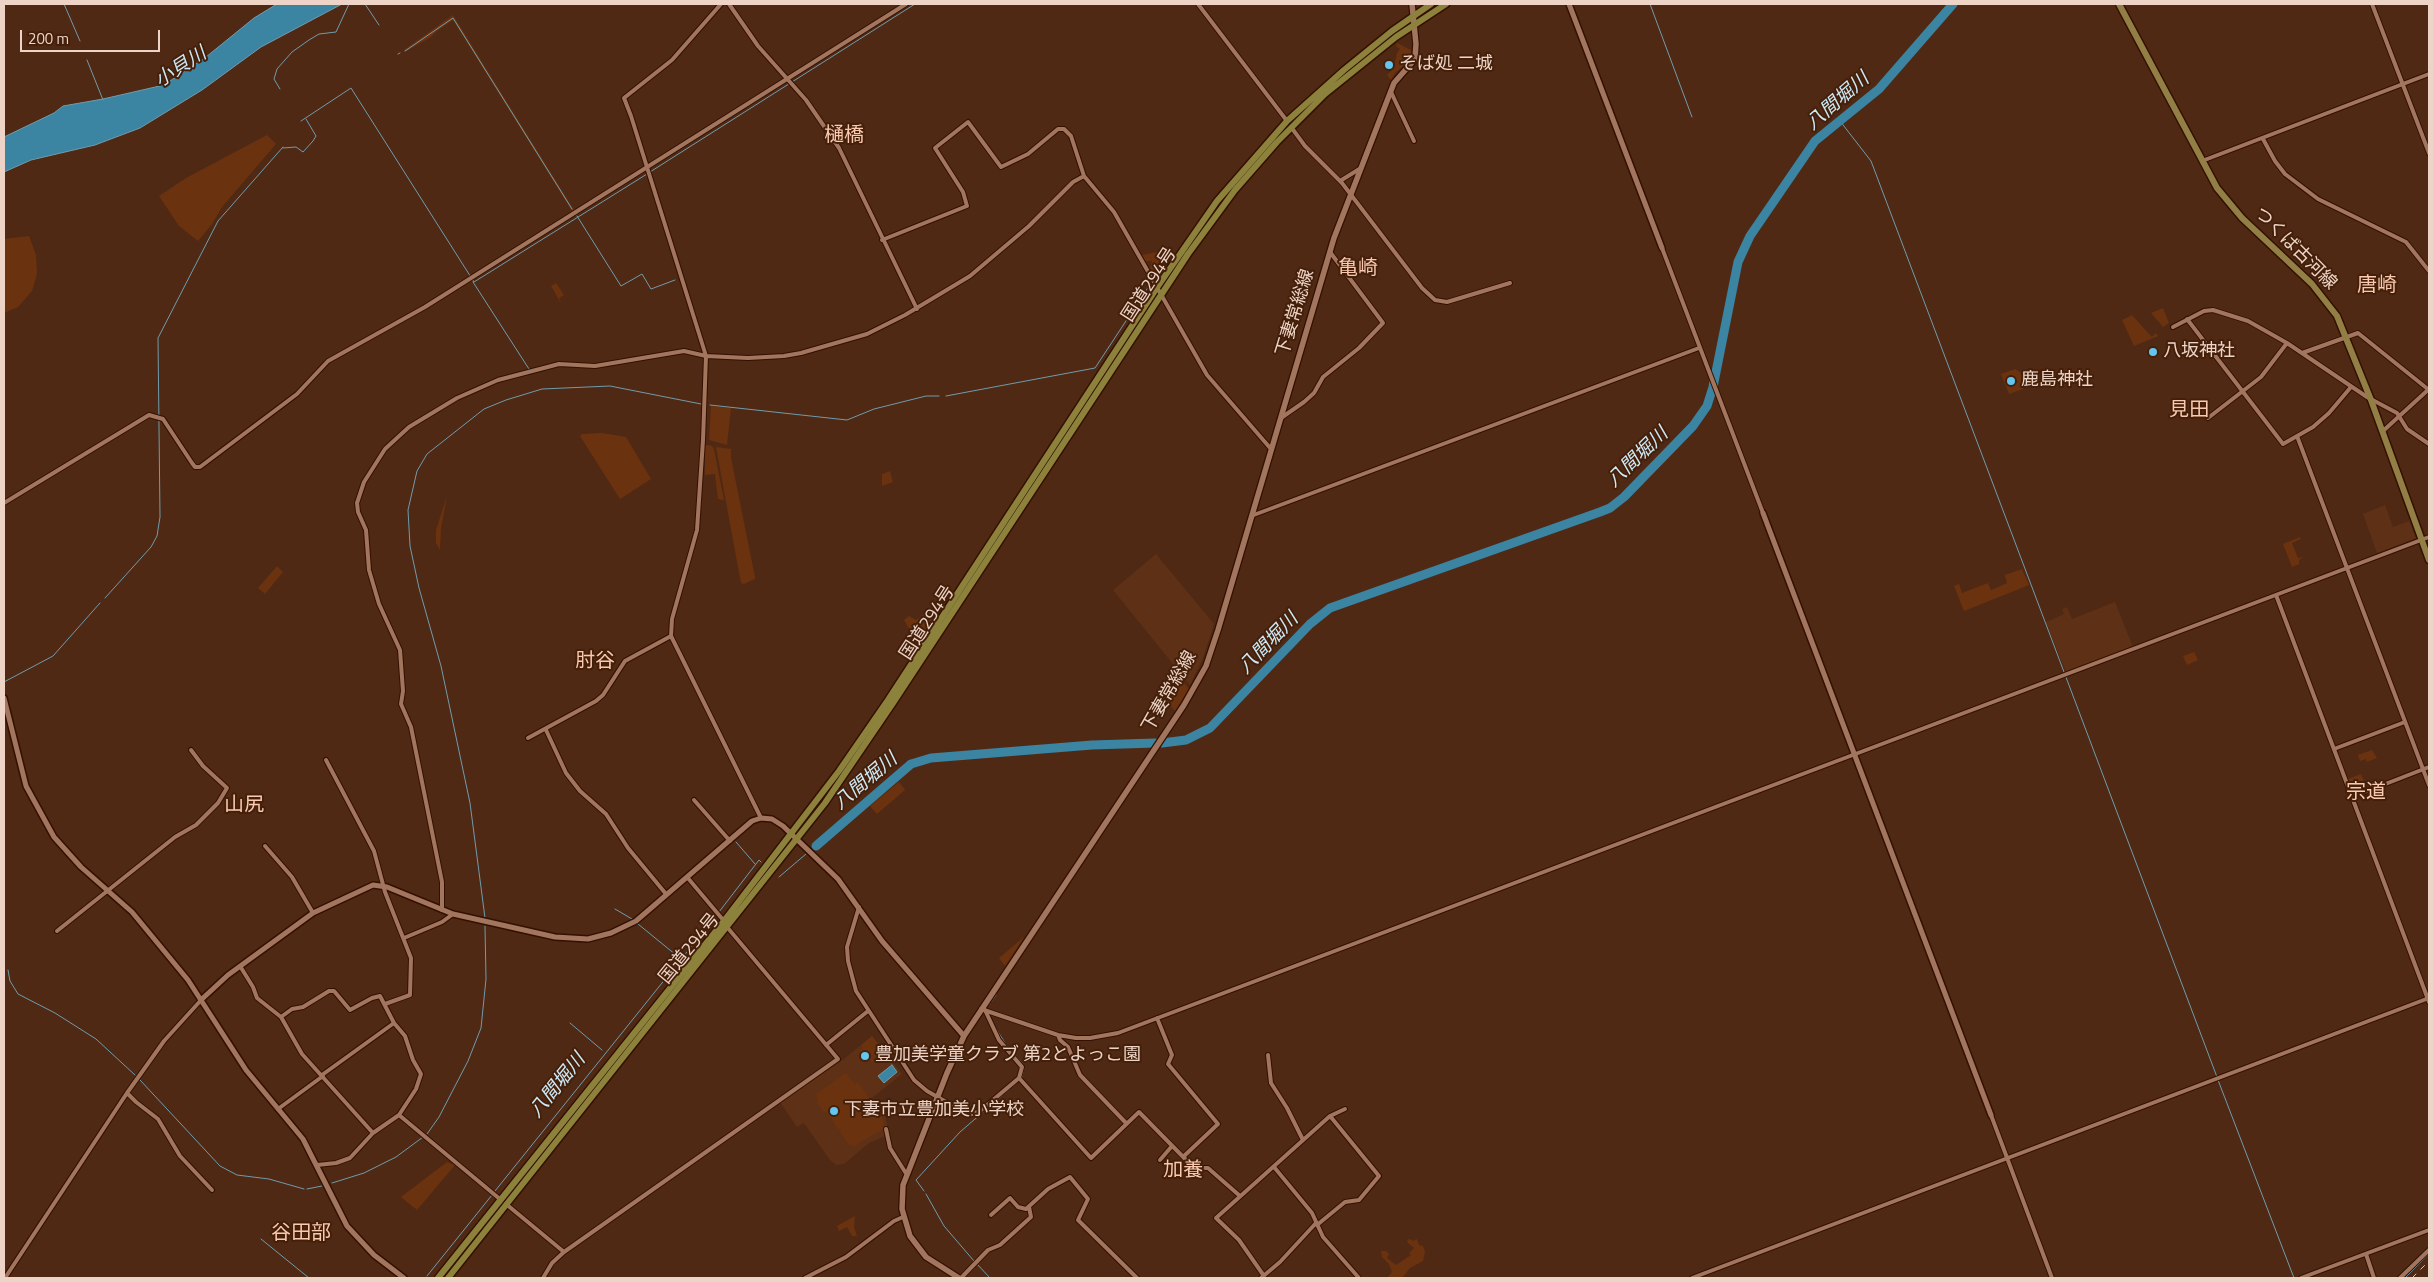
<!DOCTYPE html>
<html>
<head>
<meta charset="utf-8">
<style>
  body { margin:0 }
  #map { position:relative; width:2433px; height:1282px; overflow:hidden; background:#4f2914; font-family:"Titillium Web",sans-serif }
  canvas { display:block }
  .frame { position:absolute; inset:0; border:5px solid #edd4c7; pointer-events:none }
  .scale { position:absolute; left:20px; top:30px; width:140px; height:22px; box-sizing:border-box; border:2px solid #edd4c7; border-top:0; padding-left:6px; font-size:15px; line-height:18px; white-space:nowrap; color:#edd4c7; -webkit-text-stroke:4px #441f09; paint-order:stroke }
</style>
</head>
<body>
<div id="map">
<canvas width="2433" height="1282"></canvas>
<div class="frame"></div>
<div class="scale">200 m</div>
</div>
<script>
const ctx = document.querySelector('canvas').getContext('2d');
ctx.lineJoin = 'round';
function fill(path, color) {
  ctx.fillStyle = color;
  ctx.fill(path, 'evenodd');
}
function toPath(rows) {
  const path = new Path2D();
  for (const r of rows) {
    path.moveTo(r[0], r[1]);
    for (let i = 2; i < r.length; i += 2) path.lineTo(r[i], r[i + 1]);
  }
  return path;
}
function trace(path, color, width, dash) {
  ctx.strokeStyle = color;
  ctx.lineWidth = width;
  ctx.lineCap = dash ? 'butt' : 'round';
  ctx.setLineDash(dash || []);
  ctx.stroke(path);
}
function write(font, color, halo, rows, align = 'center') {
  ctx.font = font + ' "Titillium Web","Noto Sans JP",sans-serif';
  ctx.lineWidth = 4;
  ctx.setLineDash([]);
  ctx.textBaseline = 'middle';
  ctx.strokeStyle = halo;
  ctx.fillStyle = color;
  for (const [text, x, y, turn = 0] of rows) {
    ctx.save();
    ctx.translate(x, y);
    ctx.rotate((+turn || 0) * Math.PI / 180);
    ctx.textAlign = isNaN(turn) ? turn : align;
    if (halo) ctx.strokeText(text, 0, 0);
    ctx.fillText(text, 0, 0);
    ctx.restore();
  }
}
const built = toPath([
  [2385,505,2393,527,2409,521,2416,538,2377,553,2363,514],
  [1156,554,1214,624,1203,658,1190,685,1113,590],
  [2115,602,2133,647,2066,672,2046,622,2064,614,2062,609,2067,607,2072,619],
  [872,1036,902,1074,873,1097,885,1115,888,1129,884,1130,885,1136,869,1143,844,1164,836,1165,830,1160,804,1123,797,1127,780,1102,844,1059]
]);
const green = toPath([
  [453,15,487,70,574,210,572,211,453,20,437,31,431,37,405,52,404,50],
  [1397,43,1411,50,1411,55,1408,62,1395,73,1391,80,1387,75,1394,68,1397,53,1400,49,1396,46],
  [267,135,276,144,222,207,212,224,198,241,179,226,159,196,186,178],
  [29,236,36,255,37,274,32,291,18,307,4,313,4,239],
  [1171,249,1173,252,1161,271,1154,275,1150,268,1152,261,1145,261,1142,255],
  [556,283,564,295,559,298,562,305,551,286],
  [2163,308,2169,323,2163,327,2151,313],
  [2132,315,2152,337,2156,333,2158,336,2134,346,2122,320],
  [2015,369,2020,372,2025,385,2023,389,2009,394,2001,374],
  [711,406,731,408,727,445,709,440],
  [602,433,626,437,651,479,620,499,580,436,582,434],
  [707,445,712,446,714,449,724,500,718,499,715,474,705,475,705,446],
  [716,447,731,449,731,458,755,577,755,579,744,584,741,583,737,562],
  [890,471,893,482,882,486,882,474],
  [447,496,441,528,440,550,436,543,436,530],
  [2300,537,2301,539,2292,543,2298,558,2304,557,2299,560,2299,564,2292,567,2283,544],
  [277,566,283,572,265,594,258,588],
  [2022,569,2029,585,1964,611,1954,586,1959,584,1962,593,1988,583,1991,590,2007,583,2005,575],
  [943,600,921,637,914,637,904,620,909,616,916,620],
  [2194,652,2198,660,2187,665,2183,656],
  [1183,682,1189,689,1175,711,1163,698],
  [2372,750,2377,758,2361,764,2367,762,2366,759,2360,761,2358,755],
  [2361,774,2367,789,2353,794,2348,779],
  [899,782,905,790,877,814,870,806],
  [1024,937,1011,957,1005,966,999,958],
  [872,1036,885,1052,874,1063,859,1051,863,1048,861,1045],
  [846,1073,855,1085,858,1082,883,1120,883,1129,854,1146,848,1144,840,1132,841,1129,838,1129,827,1111,824,1113,817,1102,819,1100,816,1094],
  [447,1162,455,1165,417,1210,401,1197],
  [855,1216,854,1227,857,1236,852,1236,847,1227,839,1231,837,1226],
  [1410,1239,1413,1241,1417,1239,1419,1245,1423,1246,1425,1252,1423,1261,1410,1268,1402,1278,1387,1278,1392,1272,1389,1264,1382,1257,1381,1251,1386,1251,1389,1254,1387,1258,1396,1265,1411,1255,1409,1253,1414,1248,1408,1243,1407,1240]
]);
const water = toPath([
  [277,4,342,4,261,47,202,90,140,128,95,145,31,160,4,172,4,137,54,113,63,106,103,99,164,85,206,57,254,18,277,4],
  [892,1065,897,1072,884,1083,878,1076,892,1065]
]);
const stream = toPath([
  [64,4,80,41],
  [365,4,379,25],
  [1650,4,1692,117],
  [405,51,453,18,572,209],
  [398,54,400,53],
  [87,60,103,100],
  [280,89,274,79,277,69,292,52,309,40,319,34,336,32,349,4],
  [301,121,351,88,474,282,647,174],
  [1840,121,1871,161,2217,1077],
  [283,148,296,147,303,152,313,141,316,136,306,119],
  [650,172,915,4],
  [577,216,621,286,642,274,651,289,675,280],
  [473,282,529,369],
  [946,396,1095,368,1149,286],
  [710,405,847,420,874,409,926,396,939,396],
  [105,598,151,547,157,536,160,517,158,338,218,221,283,147],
  [4,682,53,656,100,603],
  [736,842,755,864],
  [779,877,806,854],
  [615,909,632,919],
  [719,912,759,860,761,862],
  [485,918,470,803,441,666,419,588,410,546,408,510,417,471,427,454,484,409,506,400,542,389,610,386,701,404],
  [638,924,676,955],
  [8,970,10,981,18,994,55,1013,96,1039,135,1075],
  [988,1006,996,995],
  [570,1023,602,1050],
  [995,1027,1005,1043,1023,1064],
  [1022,1077,1024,1068],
  [140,1080,220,1166,237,1175,269,1179,304,1189],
  [2218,1080,2294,1278],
  [427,1134,439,1117,468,1061,481,1028,486,979,485,926],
  [332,1183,364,1173,396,1157,423,1137],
  [307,1189,322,1186],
  [495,1191,715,917],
  [924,1191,916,1180,960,1132,1019,1081],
  [926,1194,944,1226,974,1261],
  [635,1204,736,1133],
  [600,1229,609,1222],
  [261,1239,309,1278],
  [977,1264,990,1278],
  [552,1267,557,1261],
  [427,1276,492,1195],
  [2405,1278,2429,1254]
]);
const river = toPath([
  [1162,743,1186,740,1210,728,1310,624,1330,608,1600,512,1610,508,1624,497,1693,426,1707,406,1713,387,1738,262,1750,236,1815,141,1879,89,1953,4],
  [816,846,911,764,931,758,1092,745,1155,743]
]);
const minor = toPath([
  [721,4,672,60,624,98,631,116,706,356,703,440,697,530,672,619,671,636,761,818],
  [729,4,758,46,806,100,839,148,917,309],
  [1198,4,1287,121],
  [2372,4,2429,153],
  [1391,92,1414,141],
  [1291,127,1305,146,1342,183,1422,288,1435,300,1447,302,1510,283],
  [2263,139,2275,161,2285,174,2318,199,2406,242,2429,271],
  [2202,161,2429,74],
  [1340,181,1361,168],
  [882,240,967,206,963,192,935,148,968,122,1001,167,1028,154,1058,129,1064,129,1071,136,1084,176],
  [1662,248,1763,513],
  [2187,319,2283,444,2313,427,2329,413,2351,387],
  [2173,327,2204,311,2213,310,2248,321,2287,343,2367,397,2397,413,2407,429,2429,444],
  [2302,353,2358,333,2429,390],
  [1281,418,1304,402,1314,393,1323,377,1359,348,1383,323,1330,252],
  [2208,418,2261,377,2287,343],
  [2383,431,2429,389],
  [2297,436,2429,785],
  [4,503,149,415,163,419,192,463,195,467,200,467,297,394,328,361,425,307,906,4],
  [1251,516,1699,348],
  [2276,595,2429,1002],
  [546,730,566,773,580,791,606,814,628,848,666,894],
  [528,738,596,701,603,695,625,661,671,636],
  [2334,749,2405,722],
  [326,760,374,851,385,892,411,958,410,995,385,1004],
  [2352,797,2429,767],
  [694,800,730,841],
  [265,846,292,877,313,913],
  [687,877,724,921],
  [859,907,847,947,848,961,856,991,914,1080,927,1091,969,1115,980,1111,1019,1078,1022,1067,999,1040,985,1010],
  [442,910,442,882,411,727,401,704,403,691,400,650,379,604,369,570,366,530,358,512,357,503,364,482,385,449,409,427,457,398,498,380,559,364,595,366,684,351,706,356,748,358,784,356,801,353,867,334,905,315,970,276,1029,226,1073,182,1084,176,1114,212,1207,375,1271,449],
  [57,931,175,837,196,825,218,803,227,788,203,766,191,750],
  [404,938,442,922,453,914],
  [240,966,253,987,257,998,281,1017,302,1054,373,1133],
  [981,1009,1058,1035,1076,1038,1090,1038,1118,1033,2429,537],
  [281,1017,292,1009,303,1007,329,991,334,991,350,1010,372,998,380,996,394,1023,405,1036,413,1060,421,1074,416,1089,399,1115,373,1133,350,1158,336,1163,317,1165],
  [1157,1018,1172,1055,1168,1064,1218,1124,1183,1157],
  [1058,1035,1060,1040,1068,1047,1080,1075,1126,1123],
  [826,1045,868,1011],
  [1268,1055,1271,1083,1287,1108,1303,1140],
  [322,1075,394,1023],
  [1019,1078,1091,1158,1139,1112,1194,1168,1208,1168,1240,1196],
  [127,1093,136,1102,158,1119,180,1156,212,1190],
  [278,1109,323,1076],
  [399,1115,501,1200],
  [1991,1115,2052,1278],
  [886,1129,890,1148,907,1175],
  [1160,1160,1172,1146],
  [1274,1167,1312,1213,1323,1237,1359,1278],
  [506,1204,564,1252],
  [991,1215,1010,1198,1018,1207,1026,1209,1048,1189,1070,1177,1088,1199,1078,1220,1137,1278],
  [1317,1225,1345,1202,1359,1200,1379,1176,1330,1116],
  [2366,1254,2374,1278],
  [1264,1276,1239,1240,1216,1218,1330,1116,1345,1109],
  [5,1278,127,1093,164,1041,202,999],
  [543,1278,552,1263,564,1252,838,1059,727,927],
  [805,1278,846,1257,894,1221,903,1217],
  [961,1278,988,1250,1000,1245,1031,1217,1029,1207],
  [1261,1278,1280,1262,1316,1223],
  [1692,1278,2429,998],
  [2301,1278,2429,1230],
  [2400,1278,2429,1250]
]);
const tertiary = toPath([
  [1569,4,1662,248],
  [1763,513,1991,1115],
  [4,698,26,786,54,837,81,867,132,912,188,980,246,1070,303,1139,347,1226,374,1255,404,1278],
  [202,999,228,975,313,913,373,885,387,887,453,914,555,937,588,939,611,933,636,921,752,821,761,818,772,819,783,826,838,879,882,941,964,1036]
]);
const secondary = toPath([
  [959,1278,926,1257,910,1236,902,1209,903,1185,907,1175,947,1073,964,1036,1184,705,1206,666,1218,630,1334,238,1394,83,1415,59,1416,44,1412,4]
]);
const primary = toPath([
  [2119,4,2217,188,2242,218,2312,284,2337,316,2371,400,2429,560]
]);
const trunk = toPath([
  [438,1278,724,921,839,771,888,700,1158,286,1217,201,1287,121,1344,70,1392,31,1431,4],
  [448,1278,825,803,893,703,1188,254,1235,190,1277,142,1325,94,1396,37,1446,4]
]);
const rail = toPath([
  [2412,1278,2429,1261]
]);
const markers = [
  [1389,65,5,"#64c5ee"],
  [2153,352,5,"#64c5ee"],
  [2011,381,5,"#64c5ee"],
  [865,1056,5,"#64c5ee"],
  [834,1111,5,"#64c5ee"]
];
const poiNames = [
  ["そば処 二城",1399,65],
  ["八坂神社",2163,352],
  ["鹿島神社",2021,381],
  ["豊加美学童クラブ 第2とよっこ園",875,1056],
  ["下妻市立豊加美小学校",844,1111]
];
const streetNames = [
  ["つくば古河線",2295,249,45],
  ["国道294号",1150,285,-57],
  ["下妻常総線",1296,313,-73],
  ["国道294号",928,623,-57],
  ["下妻常総線",1170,692,-60],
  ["国道294号",690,949,-51]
];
const waterNames = [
  ["小貝川",181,68,-33],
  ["八間堀川",1838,102,-41],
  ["八間堀川",1638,458,-44],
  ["八間堀川",1269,644,-46],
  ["八間堀川",866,782,-40],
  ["八間堀川",558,1086,-51]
];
const quarterNames = [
  ["樋橋",844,136],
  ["亀崎",1358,269],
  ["唐崎",2377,286],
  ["見田",2189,411],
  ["肘谷",595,662],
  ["宗道",2366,793],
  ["山尻",244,806],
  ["加養",1183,1171],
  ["谷田部",301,1234]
];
fill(built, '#5e3117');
fill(green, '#6b320f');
fill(water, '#3b84a2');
trace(water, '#709cad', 1);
trace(stream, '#709cad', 1);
trace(river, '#3b84a2', 9);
trace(minor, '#341000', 6);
trace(tertiary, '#341000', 8);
trace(secondary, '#341000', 8);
trace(primary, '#341000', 9);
trace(trunk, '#341000', 9);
trace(minor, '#a2755e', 4);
trace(tertiary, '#a2755e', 5);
trace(secondary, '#a2755e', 5.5);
trace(primary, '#927f45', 6);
trace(trunk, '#8c823c', 6);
trace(rail, '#ddc2b5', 1, [6, 6]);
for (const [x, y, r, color] of markers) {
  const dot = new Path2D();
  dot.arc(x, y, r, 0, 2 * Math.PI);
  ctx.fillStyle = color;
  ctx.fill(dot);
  trace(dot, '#441f09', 2);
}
write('18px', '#edd4c7', '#441f09', poiNames, 'left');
write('18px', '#edd4c7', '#441f09', streetNames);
write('italic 19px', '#cde9f6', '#441f09', waterNames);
write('20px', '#fac9b0', '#441f09', quarterNames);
</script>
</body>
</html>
